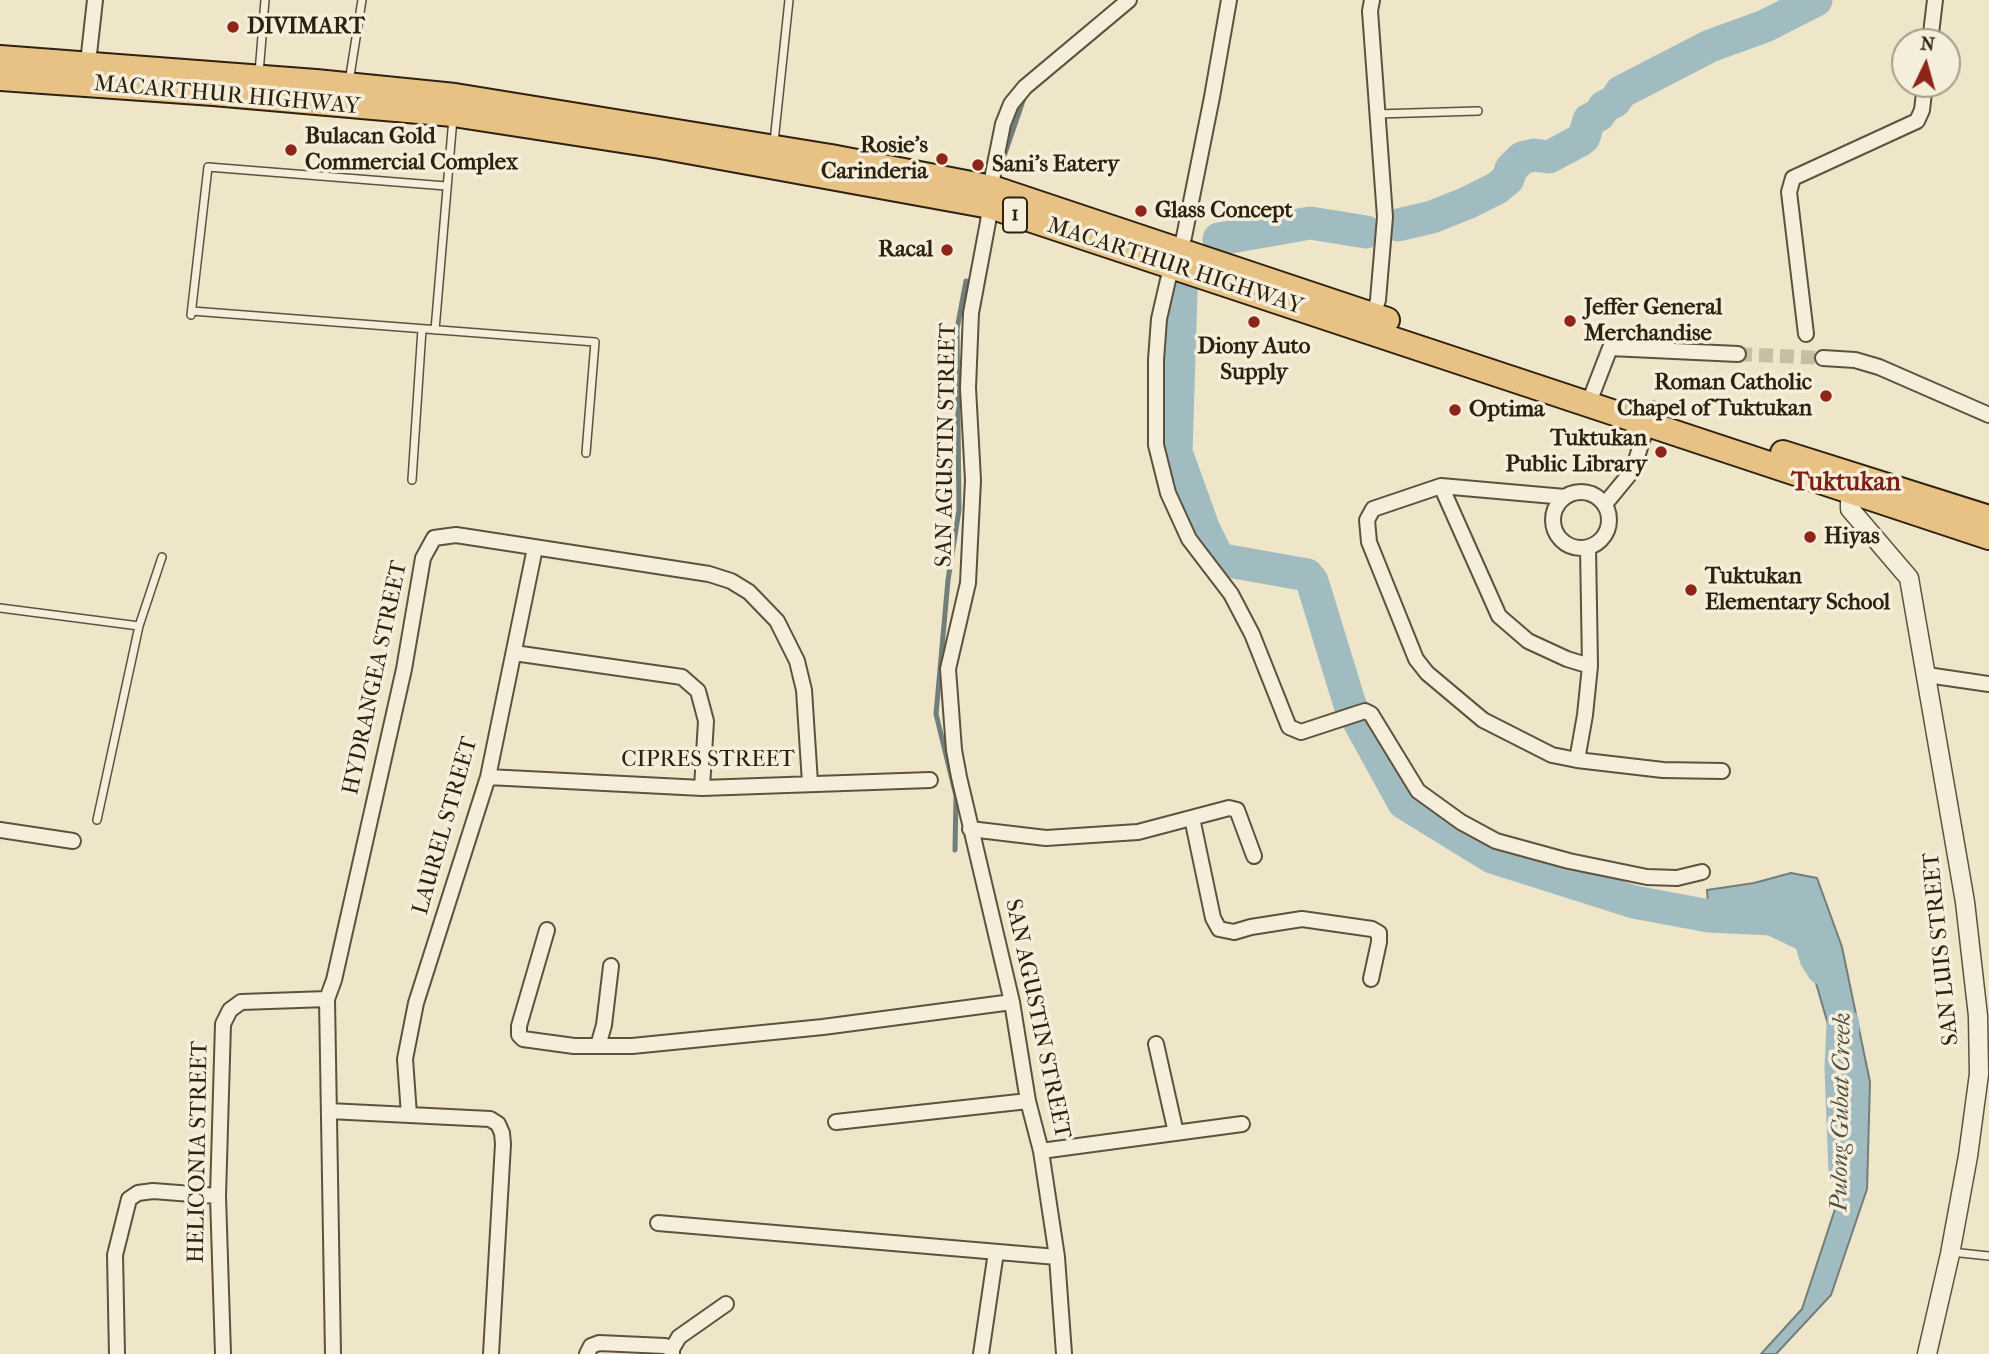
<!DOCTYPE html>
<html>
<head>
<meta charset="utf-8">
<style>
  body { margin:0 }
  #map { position:relative; width:1989px; height:1354px; overflow:hidden; background:#efe5c8; font-family:"IM FELL French Canon",serif }
  canvas { display:block }
  .north { position:absolute; left:1891px; top:28px; width:70px; height:70px; box-sizing:border-box; background:#f5eedb; border:2px solid #a59c8a; border-radius:50%; rotate:5deg; font-size:19px; font-weight:700; line-height:28px; text-align:center; color:#2e2110 }
  .north::after { content:''; display:block; margin:auto; width:24px; height:32px; background:#8f2418; clip-path:polygon(50% 0,100% 100%,50% 72%,0 100%) }
</style>
</head>
<body>
<div id="map">
<canvas width="1989" height="1354"></canvas>
<div class="north">N</div>
</div>
<script>
const ctx = document.querySelector('canvas').getContext('2d');
ctx.lineJoin = 'round';
function fill(path, color) {
  ctx.fillStyle = color;
  ctx.fill(path, 'evenodd');
}
function toPath(rows) {
  const path = new Path2D();
  for (const r of rows) {
    if (r.length === 3) {
      path.moveTo(r[0] + r[2], r[1]);
      path.arc(r[0], r[1], r[2], 0, 2 * Math.PI);
      continue;
    }
    path.moveTo(r[0], r[1]);
    for (let i = 2; i < r.length; i += 2) path.lineTo(r[i], r[i + 1]);
  }
  return path;
}
function trace(path, color, width, dash) {
  ctx.strokeStyle = color;
  ctx.lineWidth = width;
  ctx.lineCap = dash ? 'butt' : 'round';
  ctx.setLineDash(dash || []);
  ctx.stroke(path);
}
function write(font, color, halo, rows, align = 'center') {
  ctx.font = font + ' "IM FELL French Canon",serif';
  ctx.lineWidth = 7;
  ctx.setLineDash([]);
  ctx.textBaseline = 'middle';
  ctx.strokeStyle = halo;
  ctx.fillStyle = color;
  for (const [text, x, y, turn = 0] of rows) {
    ctx.save();
    ctx.translate(x, y);
    ctx.rotate((+turn || 0) * Math.PI / 180);
    ctx.textAlign = isNaN(turn) ? turn : align;
    if (halo) ctx.strokeText(text, 0, 0);
    ctx.fillText(text, 0, 0);
    ctx.restore();
  }
}
const water = toPath([
  [1791,873,1817,878,1842,947,1870,1082,1867,1189,1831,1295,1776,1354,1761,1354,1802,1309,1842,1188,1846,1086,1799,925,1761,903,1714,917,1709,916,1707,890,1754,883,1791,873]
]);
const stream = toPath([
  [1001,165,1024,98],
  [955,850,956,796,936,714,948,580,959,510,957,329,966,281]
]);
const river = toPath([
  [1398,225,1432,217,1467,203,1497,188,1508,179,1511,169,1522,158,1534,155,1549,157,1579,141,1584,137,1589,120,1599,115,1604,107,1615,101,1621,92,1710,46,1765,26,1816,0],
  [1219,239,1310,223,1366,232],
  [1181,292,1176,452,1204,530,1216,554,1223,560,1307,575,1312,581,1350,705,1404,803,1492,857,1634,902,1709,916,1772,919,1810,937,1816,958,1823,969],
  [1843,1024,1841,1068,1845,1173]
]);
const minorTunnel = toPath([
  [1738,354,1823,358]
]);
const service = toPath([
  [259,73,265,0],
  [349,82,362,0],
  [1377,114,1478,111],
  [774,142,789,0],
  [192,311,595,342,586,453],
  [191,315,208,167,446,186],
  [435,330,453,118],
  [412,480,422,329],
  [0,608,139,626],
  [97,820,139,626,162,557],
  [1951,1252,1989,1256]
]);
const minor = toPath([
  [1229,0,1212,97,1184,237,1168,280,1159,319,1156,360,1156,445,1168,493,1189,539,1231,594,1252,634,1289,727,1301,732,1365,711,1371,714,1418,791,1461,822,1496,841,1569,861,1647,877,1677,878,1702,872],
  [1930,42,1935,0],
  [87,72,95,0],
  [1371,322,1378,300,1385,217,1370,11,1372,0],
  [1806,334,1789,192,1793,178,1917,121,1922,110,1925,84],
  [1823,358,1855,360,1879,367,1989,415],
  [1588,405,1610,348,1738,354],
  [1441,486,1499,616,1528,641,1567,659,1590,666],
  [1581,520,28],
  [1565,497,1441,486,1373,509,1367,520,1369,542,1416,659,1427,673,1483,720,1552,755,1577,760,1663,770,1722,771],
  [1605,504,1633,470,1652,409],
  [514,653,682,677,698,691,706,721,702,788],
  [1927,675,1989,684],
  [1577,760,1585,715,1590,666,1588,547],
  [488,777,702,788,930,780],
  [1192,818,1213,918,1219,929,1234,932,1251,927,1302,919,1372,929,1379,933,1379,942,1371,979],
  [970,829,1046,838,1138,832,1229,808,1237,810,1254,856],
  [0,830,73,841],
  [547,930,519,1026,519,1035,523,1039,574,1046,632,1046,823,1027,1012,1002],
  [1156,1044,1176,1133],
  [598,1046,604,1025,611,966],
  [329,1111,490,1119,498,1124,502,1133,503,1144,491,1354],
  [409,1115,405,1059,416,1003,488,777,535,548],
  [836,1122,1028,1101],
  [1041,1151,1242,1124],
  [658,1223,1057,1257],
  [672,1349,679,1337,726,1304],
  [117,1354,115,1255,129,1199,138,1193,153,1191,218,1196],
  [223,1354,218,1196,223,1024,230,1010,241,1002,327,999],
  [333,1354,327,999,334,980,404,669,423,558,434,538,456,535,709,574,731,581,749,592,777,621,797,661,804,690,810,783],
  [587,1354,591,1346,599,1343,665,1346,672,1349,672,1354],
  [981,1354,996,1252],
  [1064,1354,1057,1257,1041,1151,1028,1101,1012,1002,959,777,954,750,948,669,968,583,973,480,968,388,971,313,988,222,993,174,1003,124,1011,104,1025,87,1129,0]
]);
const tertiary = toPath([
  [1854,481,1850,493,1850,509,1909,578,1965,902,1978,1016,1979,1074,1968,1156,1950,1254,1927,1354]
]);
const trunk = toPath([
  [0,58,316,82,455,96,831,157,992,188,1387,320],
  [0,78,213,93,453,114,660,146,990,206,1989,537],
  [1783,453,1989,518]
]);
const markers = [
  [233,27,7,"#8f2418"],
  [291,150,7,"#8f2418"],
  [942,159,7,"#8f2418"],
  [978,165,7,"#8f2418"],
  [1141,211,7,"#8f2418"],
  [947,250,7,"#8f2418"],
  [1570,321,7,"#8f2418"],
  [1254,322,7,"#8f2418"],
  [1826,396,7,"#8f2418"],
  [1455,410,7,"#8f2418"],
  [1661,452,7,"#8f2418"],
  [1810,537,7,"#8f2418"],
  [1691,590,7,"#8f2418"]
];
const shields = [
  [1015,215,24]
];
const shieldNames = [
  ["1",1015,215]
];
const poiNames = [
  ["DIVIMART",247,27],
  ["Bulacan Gold",305,137],
  ["Commercial Complex",305,163],
  ["Rosie’s",928,146,"right"],
  ["Carinderia",928,172,"right"],
  ["Sani’s Eatery",992,165],
  ["Glass Concept",1155,211],
  ["Racal",933,250,"right"],
  ["Jeffer General",1584,308],
  ["Merchandise",1584,334],
  ["Diony Auto",1254,347,"center"],
  ["Supply",1254,373,"center"],
  ["Roman Catholic",1812,383,"right"],
  ["Chapel of Tuktukan",1812,409,"right"],
  ["Optima",1469,410],
  ["Tuktukan",1647,439,"right"],
  ["Public Library",1647,465,"right"],
  ["Hiyas",1824,537],
  ["Tuktukan",1705,577],
  ["Elementary School",1705,603]
];
const streetNames = [
  ["MACARTHUR HIGHWAY",227,96,5],
  ["MACARTHUR HIGHWAY",1175,267,18],
  ["SAN AGUSTIN STREET",947,445,-89],
  ["HYDRANGEA STREET",376,678,-78],
  ["CIPRES STREET",708,760],
  ["LAUREL STREET",446,826,-74],
  ["SAN LUIS STREET",1942,949,-96],
  ["SAN AGUSTIN STREET",1037,1019,78],
  ["HELICONIA STREET",199,1152,-89]
];
const waterNames = [
  ["Pulong Gubat Creek",1842,1112,-89]
];
const quarterNames = [
  ["Tuktukan",1846,484]
];
fill(water, '#a0bcc1');
trace(water, '#727e7a', 2);
trace(stream, '#727e7a', 5);
trace(river, '#a0bcc1', 33);
trace(minorTunnel, '#c8bea3', 14, [14, 7]);
trace(service, '#5e523e', 10);
trace(minor, '#5e523e', 18);
trace(tertiary, '#5e523e', 21);
trace(trunk, '#2e2110', 28);
trace(service, '#f5eedb', 7);
trace(minor, '#f5eedb', 14);
trace(tertiary, '#f5eedb', 18);
trace(trunk, '#e8c284', 24);
for (const [x, y, r, color] of markers) {
  const dot = new Path2D();
  dot.arc(x, y, r, 0, 2 * Math.PI);
  ctx.fillStyle = color;
  ctx.fill(dot);
  trace(dot, '#f5eedb', 2.5);
}
for (const [x, y, w] of shields) {
  const box = new Path2D();
  box.roundRect(x - w / 2, y - 17.5, w, 35, 5);
  ctx.fillStyle = '#f5eedb';
  ctx.fill(box);
  trace(box, '#2e2110', 2);
}
write('bold 21px', '#2e2110', null, shieldNames);
write('bold 23px', '#2e2110', '#f5eedb', poiNames, 'left');
write('23px', '#2e2110', '#f5eedb', streetNames);
write('italic 24px', '#505045', '#f5eedb', waterNames);
write('bold 26px', '#7a1f14', '#f5eedb', quarterNames);
</script>
</body>
</html>
